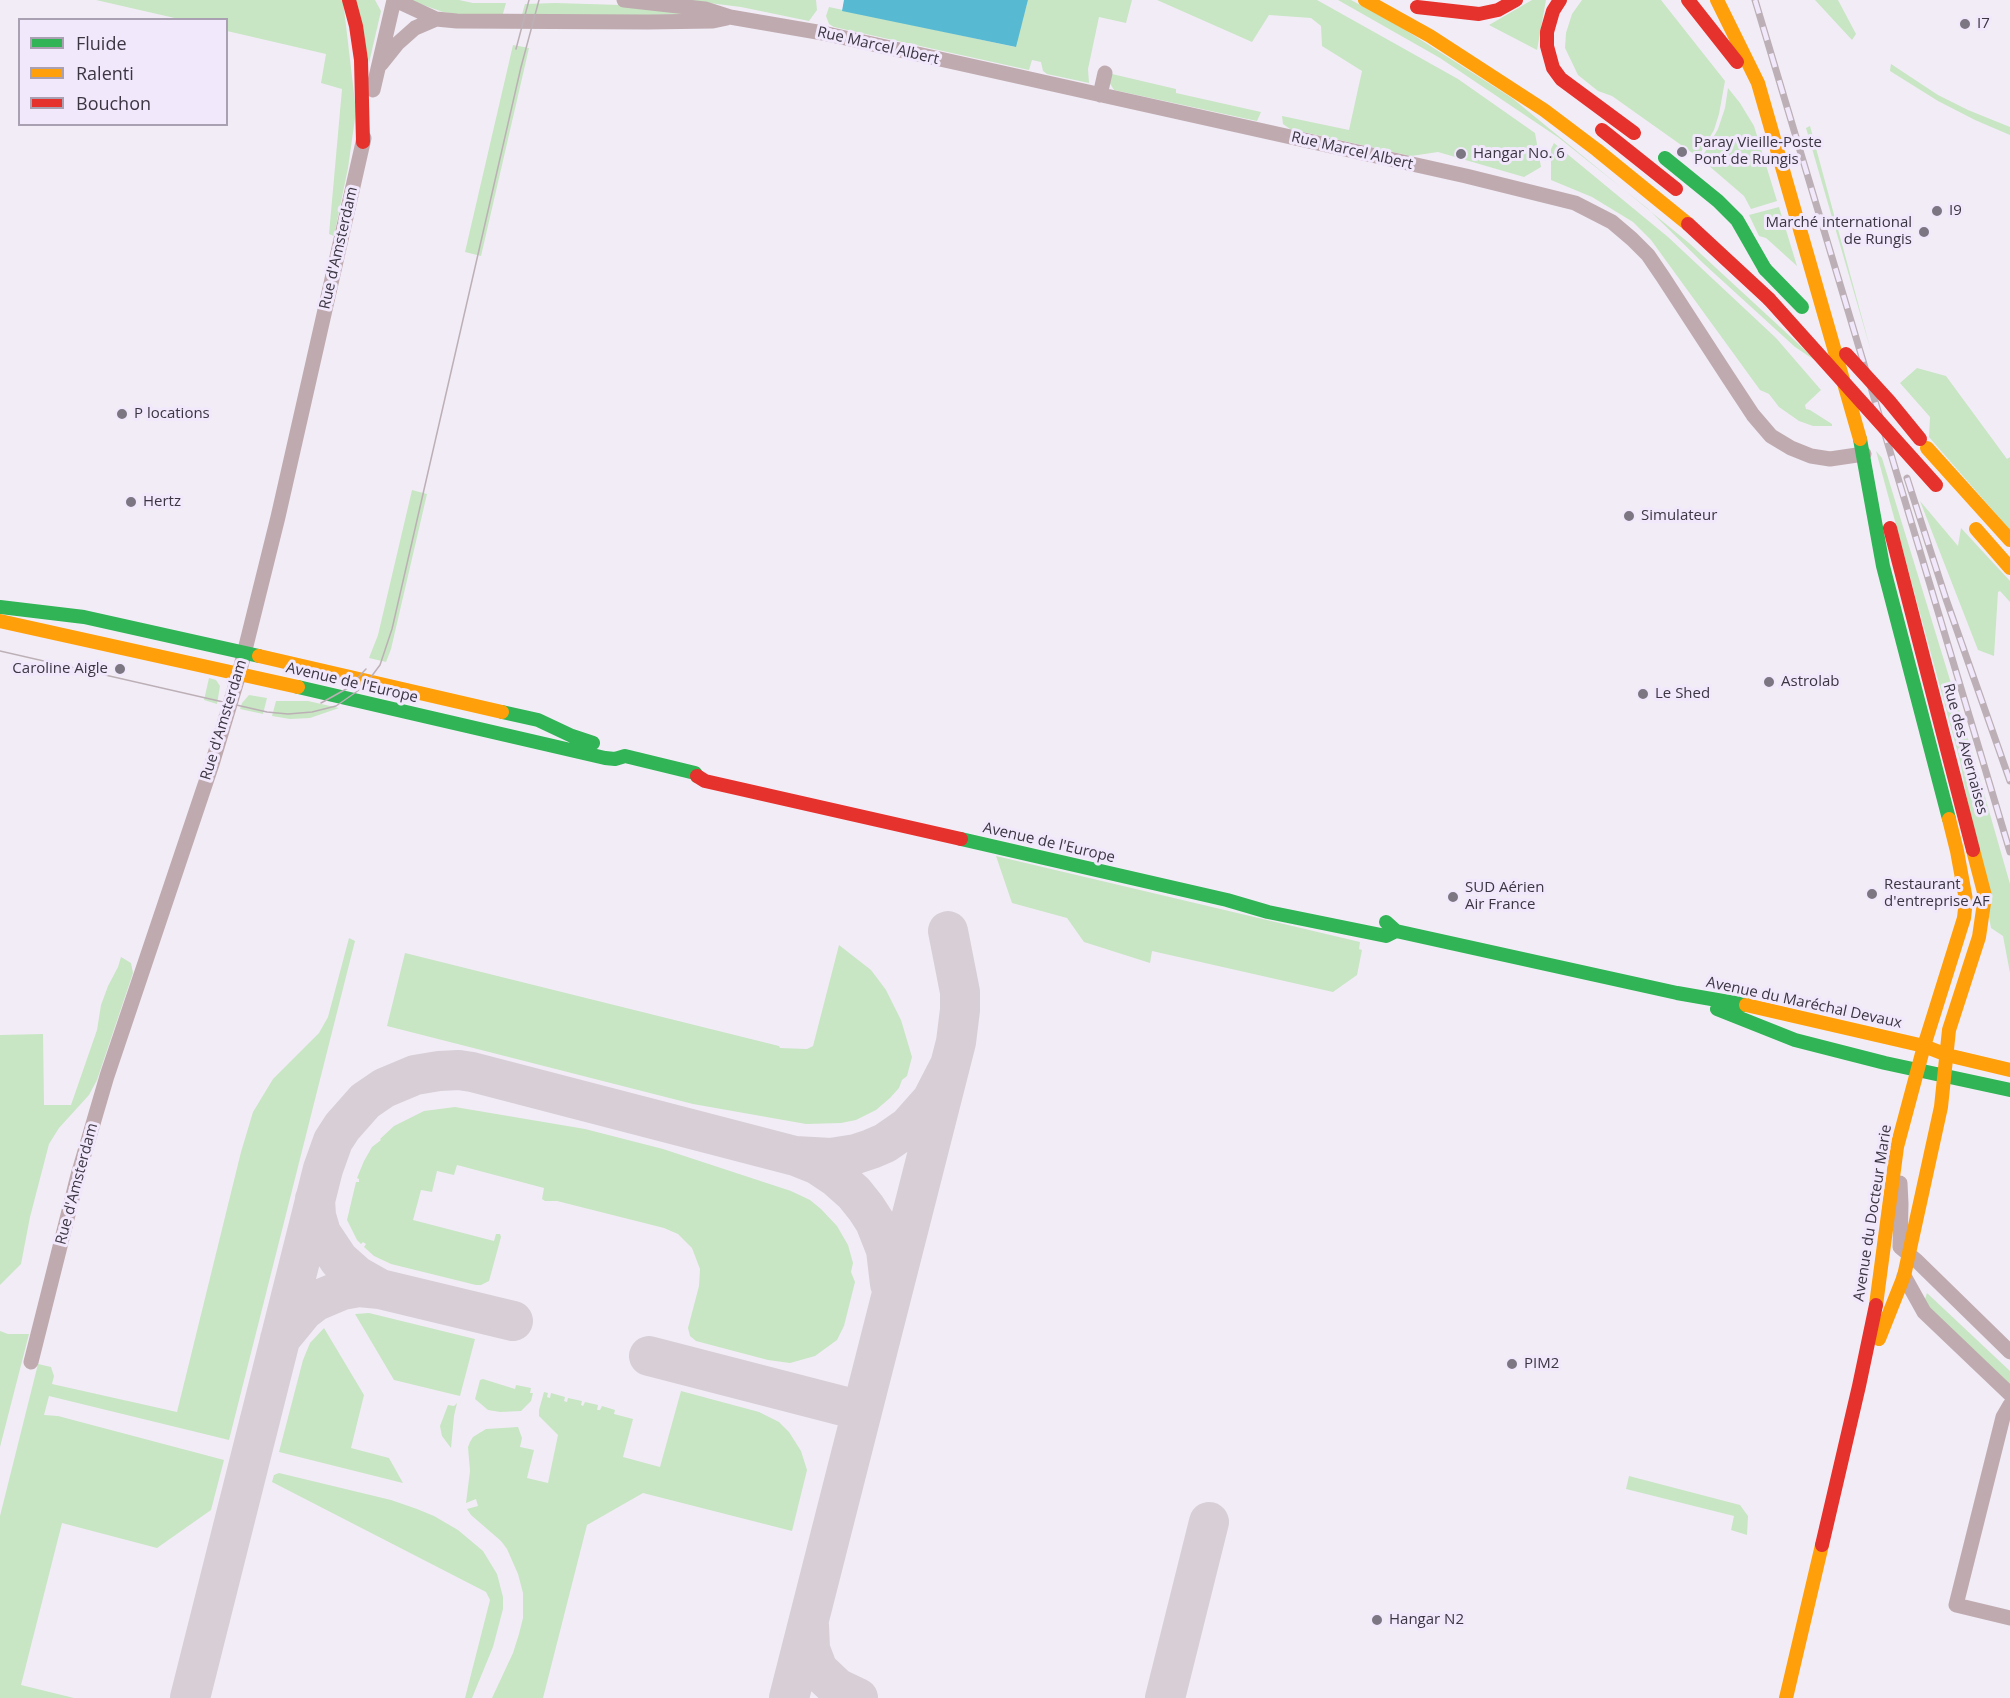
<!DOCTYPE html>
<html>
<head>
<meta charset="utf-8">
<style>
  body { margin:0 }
  #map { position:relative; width:2010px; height:1698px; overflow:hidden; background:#f2ecf7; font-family:"Open Sans",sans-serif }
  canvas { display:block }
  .legend { position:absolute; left:18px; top:18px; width:210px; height:108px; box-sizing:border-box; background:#f1e8fc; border:2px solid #a9a1b2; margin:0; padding:8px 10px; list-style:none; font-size:18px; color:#3c3643 }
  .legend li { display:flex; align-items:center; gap:12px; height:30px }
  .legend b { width:30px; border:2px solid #a9a1b2 }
</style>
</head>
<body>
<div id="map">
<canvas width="2010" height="1698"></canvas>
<ul class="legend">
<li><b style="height:8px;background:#30b455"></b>Fluide</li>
<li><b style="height:8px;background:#ff9f0a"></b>Ralenti</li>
<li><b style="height:8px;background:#e5322d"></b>Bouchon</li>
</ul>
</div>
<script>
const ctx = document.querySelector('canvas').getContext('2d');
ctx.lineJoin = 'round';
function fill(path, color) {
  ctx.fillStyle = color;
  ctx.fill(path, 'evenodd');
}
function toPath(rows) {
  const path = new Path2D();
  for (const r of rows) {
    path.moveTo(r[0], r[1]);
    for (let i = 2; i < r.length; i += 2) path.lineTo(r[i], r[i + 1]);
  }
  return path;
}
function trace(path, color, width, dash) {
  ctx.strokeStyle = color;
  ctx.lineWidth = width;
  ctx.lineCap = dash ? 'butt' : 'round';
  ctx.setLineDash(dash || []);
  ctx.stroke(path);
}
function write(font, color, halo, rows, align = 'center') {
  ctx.font = font + ' "Open Sans",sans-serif';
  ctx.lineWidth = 6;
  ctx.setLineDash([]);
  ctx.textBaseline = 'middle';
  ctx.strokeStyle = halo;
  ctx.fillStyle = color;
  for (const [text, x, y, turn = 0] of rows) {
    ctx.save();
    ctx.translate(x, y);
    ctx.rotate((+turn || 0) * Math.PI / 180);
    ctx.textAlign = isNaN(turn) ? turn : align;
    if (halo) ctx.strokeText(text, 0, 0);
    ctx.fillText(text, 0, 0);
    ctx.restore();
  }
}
const green = toPath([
  [96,0,343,0,356,111,348,168,334,236,329,234,342,89,321,83,326,54,227,31,226,20,179,19],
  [355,0,375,0,381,11,369,63],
  [409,0,459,0,473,3,506,3,502,17,465,15,443,12],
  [685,0,816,0,817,10,809,21,741,7],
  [1028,0,1132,0,1126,23,1099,17,1088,69,1089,83,1047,74,1043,71,1041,62,1032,60,1029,70,834,27,829,24,826,16,829,7,1015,47],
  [1157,0,1317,0,1458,79,1535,133,1541,167,1524,177,1438,152,1411,156,1290,129,1283,124,1282,116,1349,130,1362,71,1322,46,1321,26,1311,18,1269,15,1252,42],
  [1338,0,1351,0,1399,26,1512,98,1689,243,1819,363,1795,347,1704,264,1647,208,1559,138,1440,58],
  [1532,0,1546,0,1537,50,1489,25],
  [1582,0,1661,0,1725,81,1719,114,1714,130,1698,157,1612,96,1598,91,1578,75,1565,48,1566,33,1572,14],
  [1815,0,1838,0,1856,34,1852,40],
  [555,3,621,5,691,14,521,18,525,4],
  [513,45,529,48,481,256,465,252],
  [1891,64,1938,95,1968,110,2010,127,2010,135,1975,120,1938,101,1890,71],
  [1112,74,1176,89,1176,93,1261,112,1257,121,1114,90,1109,82],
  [1728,88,1740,103,1754,126,1777,201,1751,209,1744,196,1701,159,1718,129,1725,108],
  [1810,126,1871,351,1806,128],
  [1554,143,1668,237,1776,338,1821,390,1805,405,1806,409,1810,410,1832,424,1832,426,1813,426,1799,421,1779,407,1769,394,1760,390,1651,240,1633,222,1592,197,1551,180,1551,149],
  [1779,207,1797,266,1766,238,1759,236,1749,215],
  [1917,368,1946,376,2007,459,2010,457,2010,530,1929,437,1930,417,1900,383],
  [1876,451,1882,458,1973,755,2010,884,2010,973,2003,936,1991,928,1960,761],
  [412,490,427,494,391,649,386,662,369,658,378,635],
  [1920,501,1958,546,1961,528,2010,581,2010,602,2000,591,1998,592,1994,656,1978,650],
  [209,678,216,680,220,686,217,704,204,700],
  [249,695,267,698,263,714,240,709,242,703],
  [276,701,308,701,339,708,310,718,290,719,272,716],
  [996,856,1360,942,1359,949,1362,950,1357,975,1333,992,1152,951,1150,963,1084,942,1067,918,1012,903],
  [349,938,355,941,229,1440,49,1396,44,1415,58,1416,224,1460,211,1510,157,1548,62,1523,21,1685,74,1698,0,1698,0,1516,38,1364,51,1367,54,1376,52,1384,177,1412,241,1152,253,1112,273,1079,319,1033,328,1017],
  [839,945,871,970,886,990,901,1020,912,1057,907,1076,902,1080,899,1088,890,1098,876,1110,856,1120,841,1123,806,1124,693,1104,387,1026,405,953,779,1046,780,1048,807,1049,813,1046],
  [121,957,131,963,133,973,97,1080,89,1095,59,1128,49,1144,30,1217,21,1264,0,1285,0,1035,43,1034,44,1105,71,1105,97,1030,101,1005,108,986,118,967],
  [455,1107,585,1129,663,1149,791,1191,810,1200,821,1209,837,1226,848,1245,853,1263,851,1272,855,1282,844,1326,837,1340,815,1356,790,1363,768,1360,696,1341,690,1336,688,1328,699,1286,700,1269,692,1248,678,1234,664,1228,557,1201,545,1201,542,1199,544,1188,457,1165,454,1175,437,1171,432,1192,421,1190,413,1220,494,1241,496,1234,500,1234,501,1237,489,1281,481,1285,476,1285,391,1264,374,1256,364,1247,366,1244,363,1242,361,1244,357,1240,347,1220,356,1182,359,1182,359,1179,357,1178,364,1161,372,1147,381,1140,380,1139,394,1126,424,1111],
  [1927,1293,2010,1371,2010,1386,1924,1302],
  [369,1313,475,1339,460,1396,394,1380,355,1314],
  [324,1328,364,1395,351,1448,389,1458,403,1483,279,1452,303,1360,310,1343],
  [0,1331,8,1334,29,1334,0,1447],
  [483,1379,515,1389,516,1385,531,1388,530,1393,533,1393,531,1401,521,1411,500,1412,488,1410,475,1399,480,1380],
  [681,1391,759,1412,779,1422,789,1432,801,1451,807,1470,792,1531,643,1493,587,1525,543,1698,492,1698,513,1653,519,1634,523,1618,523,1593,518,1574,507,1549,501,1541,471,1515,467,1509,478,1506,476,1499,466,1503,470,1471,468,1447,470,1442,473,1437,486,1429,518,1427,522,1438,520,1447,534,1450,527,1478,548,1483,558,1435,539,1416,539,1410,544,1392,548,1393,547,1397,550,1398,551,1393,565,1397,564,1401,567,1402,568,1398,582,1401,581,1405,583,1406,585,1402,598,1405,597,1410,600,1410,602,1406,615,1410,614,1414,633,1419,623,1457,660,1467],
  [457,1403,454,1416,451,1448,442,1436,440,1426,448,1405,454,1406],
  [279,1473,391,1500,417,1509,434,1516,458,1530,483,1551,497,1574,503,1597,503,1609,493,1647,472,1698,465,1698,490,1600,486,1592,272,1482,274,1475],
  [1629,1476,1740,1505,1748,1516,1747,1535,1731,1530,1734,1516,1626,1489]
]);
const water = toPath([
  [844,0,1028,0,1016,47,842,11]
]);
const taxiway = toPath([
  [798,1157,818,1165,836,1177,854,1193,866,1208,875,1222,886,1250,890,1284],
  [315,1199,316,1216,321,1233,339,1260,357,1276,380,1289,513,1321],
  [280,1339,303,1311,316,1301,342,1290,359,1287,380,1289],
  [649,1356,862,1411],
  [809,1625,810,1649,818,1670,837,1688,858,1698],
  [190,1698,323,1169,333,1141,342,1127,365,1101,384,1088,415,1075,439,1071,459,1070,472,1072,795,1156,831,1158,856,1154,871,1149,885,1143,908,1127,932,1100,949,1067],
  [789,1698,956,1042,960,1010,960,992,948,931],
  [1165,1698,1209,1522]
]);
const street = toPath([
  [395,0,436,19,457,21,648,22,713,21,727,18],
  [624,0,705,9,730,17,823,33,1466,176,1575,203,1612,222,1632,239,1648,255,1663,277,1728,377,1753,415,1771,436,1791,448,1811,456,1830,459,1864,454],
  [381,64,397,44,415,28,436,19],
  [373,90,394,0],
  [1100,95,1105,73],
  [1900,1183,1901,1204,1900,1247,1917,1261,2010,1352],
  [1904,1276,1924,1312,2010,1394],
  [31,1362,78,1175,107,1076,212,764,239,674,278,517,364,138],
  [2010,1405,2003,1417,1956,1605,2010,1618]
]);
const fast = toPath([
  [1665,158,1718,201,1737,220,1765,269],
  [1860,439,1883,566,1949,819],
  [0,607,84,617,259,656],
  [298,687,605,758,615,759,625,756,695,773,697,776],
  [502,712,538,720,572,736,593,743],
  [961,839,1227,900,1268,912,1386,936,1396,931],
  [1386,922,1396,931,1677,993,1746,1005],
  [1717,1009,1795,1040,1885,1063,2010,1090]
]);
const slow = toPath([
  [1365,0,1430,36,1544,110,1597,150,1688,224],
  [1717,0,1758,83,1860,439],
  [1927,448,2010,540],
  [1976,529,2010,568],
  [0,621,298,687],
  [259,656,502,712],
  [1746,1005,1924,1046,1947,1055,2010,1070],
  [1876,1305,1897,1147,1924,1046,1964,918,1966,900,1957,851,1949,819],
  [1879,1339,1904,1276,1941,1107,1949,1030,1979,937,1985,896,1973,850],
  [1786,1698,1822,1545]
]);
const jam = toPath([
  [349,0,356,26,361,60,363,142],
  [1560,0,1553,11,1547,32,1547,46,1553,68,1561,79,1634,133],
  [1688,0,1737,62],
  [1417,7,1479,14,1498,10,1516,0],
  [1602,130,1676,189],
  [1688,224,1769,299],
  [1890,528,1973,850],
  [697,776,705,781,961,839],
  [1822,1545,1859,1386,1876,1305]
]);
const tram = toPath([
  [516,49,529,0],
  [0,651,267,712,288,714,312,712,336,706,359,690,368,681,380,665,392,629,521,67,539,0],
  [321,703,348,688,366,669]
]);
const rail = toPath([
  [1755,0,2010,852],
  [1907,478,1946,599,2010,781]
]);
const fastBridge = toPath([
  [1765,269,1802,307]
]);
const jamBridge = toPath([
  [1769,299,1936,485],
  [1846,354,1889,401,1920,439]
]);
const markers = [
  [1965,24,6,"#7c7682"],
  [1682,152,6,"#7c7682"],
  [1461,154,6,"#7c7682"],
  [1937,211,6,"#7c7682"],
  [1924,232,6,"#7c7682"],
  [122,414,6,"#7c7682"],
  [131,502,6,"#7c7682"],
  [1629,516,6,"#7c7682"],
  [120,669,6,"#7c7682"],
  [1769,682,6,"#7c7682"],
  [1643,694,6,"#7c7682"],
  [1872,894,6,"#7c7682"],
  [1453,897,6,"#7c7682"],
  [1512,1364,6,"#7c7682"],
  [1377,1620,6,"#7c7682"]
];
const poiNames = [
  ["I7",1977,24],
  ["Paray Vieille-Poste",1694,143],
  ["Pont de Rungis",1694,160],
  ["Hangar No. 6",1473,154],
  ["I9",1949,211],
  ["Marché international",1912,223,"right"],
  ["de Rungis",1912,240,"right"],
  ["P locations",134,414],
  ["Hertz",143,502],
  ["Simulateur",1641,516],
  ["Caroline Aigle",108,669,"right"],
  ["Astrolab",1781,682],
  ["Le Shed",1655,694],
  ["Restaurant",1884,885],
  ["d'entreprise AF",1884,902],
  ["SUD Aérien",1465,888],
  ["Air France",1465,905],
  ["PIM2",1524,1364],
  ["Hangar N2",1389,1620]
];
const streetNames = [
  ["Rue Marcel Albert",878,46,13],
  ["Rue Marcel Albert",1352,151,13],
  ["Rue d'Amsterdam",339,248,-77],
  ["Avenue de l'Europe",352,683,13],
  ["Rue d'Amsterdam",224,720,-73],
  ["Rue des Avernaises",1965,749,75],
  ["Avenue de l'Europe",1049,843,13],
  ["Avenue du Maréchal Devaux",1804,1003,12],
  ["Rue d'Amsterdam",77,1184,-75],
  ["Avenue du Docteur Marie",1873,1213,-81]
];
fill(green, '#c8e6c3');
fill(water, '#58b9d3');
trace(taxiway, '#d7ced6', 40);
trace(street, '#bfabaf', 15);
trace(fast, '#30b455', 14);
trace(slow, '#ff9f0a', 14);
trace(jam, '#e5322d', 14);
trace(tram, '#bcb0b6', 1.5);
trace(rail, '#bcb0b6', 7);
trace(rail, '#f1e8fc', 4.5, [14]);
trace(fastBridge, '#30b455', 14);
trace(jamBridge, '#e5322d', 14);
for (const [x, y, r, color] of markers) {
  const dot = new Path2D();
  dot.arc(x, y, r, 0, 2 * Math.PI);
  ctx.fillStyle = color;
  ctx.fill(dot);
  trace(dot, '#f1e8fc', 2);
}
write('15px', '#3c3643', '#f1e8fc', poiNames, 'left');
write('15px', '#3c3643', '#f1e8fc', streetNames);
</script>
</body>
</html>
